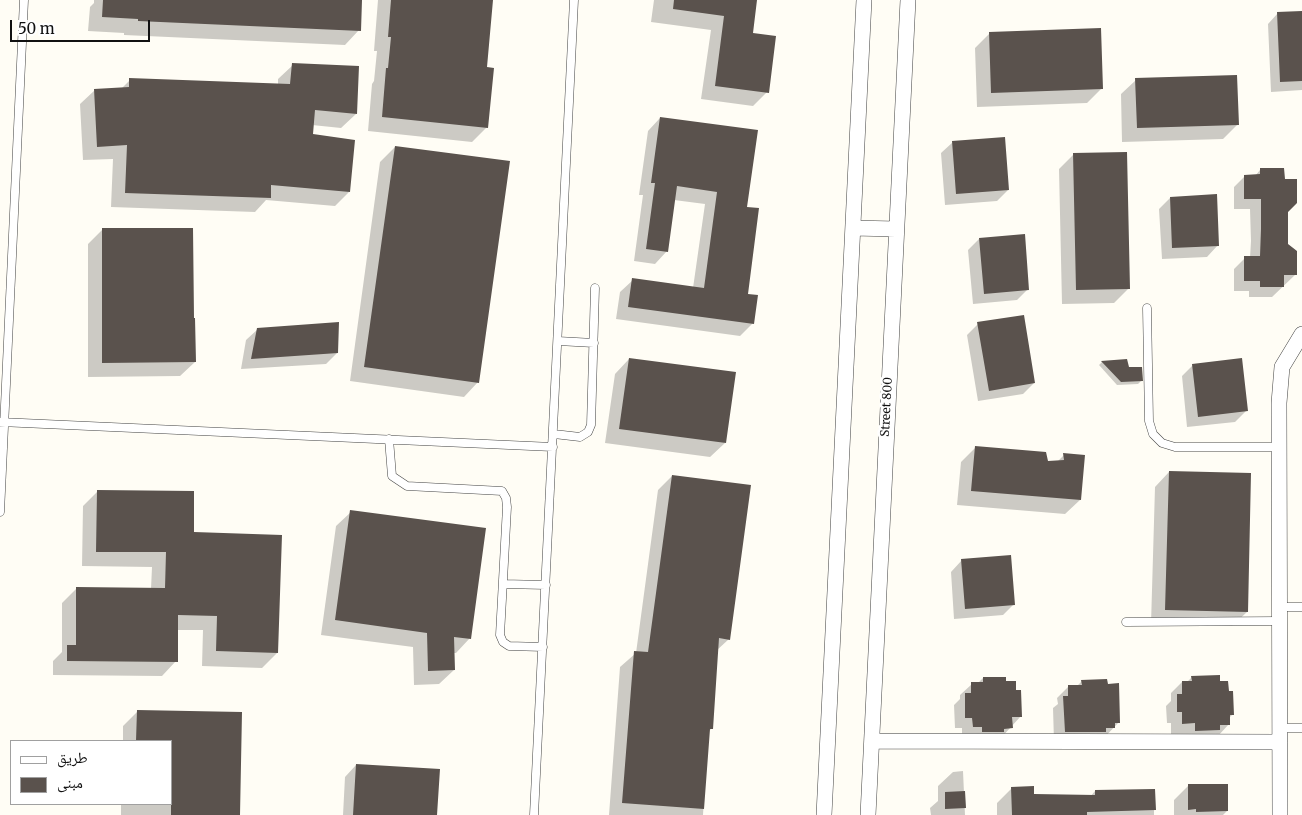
<!DOCTYPE html>
<html>
<head>
<meta charset="utf-8">
<style>
  body { margin:0 }
  #map { position:relative; width:1302px; height:815px; overflow:hidden; background:#fffdf5; font-family:Merriweather,"Noto Naskh Arabic",serif }
  canvas { display:block }
  .legend { position:absolute; left:10px; top:740px; width:162px; height:65px; box-sizing:border-box; background:#fff; border:1px solid #a0a0a0; margin:0; padding:6px 9px; list-style:none; font-size:15px; color:#111 }
  .legend li { display:flex; align-items:center; gap:10px; height:25px }
  .legend b { width:25px; border:1px solid #a0a0a0 }
  .scale { position:absolute; left:10px; top:20px; width:140px; height:22px; box-sizing:border-box; border:2px solid #111; border-top:0; padding-left:6px; font-size:15px; line-height:18px; white-space:nowrap; color:#111; -webkit-text-stroke:4px #fff; paint-order:stroke }
</style>
</head>
<body>
<div id="map">
<canvas width="1302" height="815"></canvas>
<ul class="legend">
<li><b style="height:6px;background:#fff"></b>طريق</li>
<li><b style="height:14px;background:#5a524d"></b>مبنى</li>
</ul>
<div class="scale">50 m</div>
</div>
<script>
const ctx = document.querySelector('canvas').getContext('2d');
ctx.lineJoin = 'round';
function fill(path, color) {
  ctx.fillStyle = color;
  ctx.fill(path, 'evenodd');
}
function toPath(rows) {
  const path = new Path2D();
  for (const r of rows) {
    path.moveTo(r[0], r[1]);
    for (let i = 2; i < r.length; i += 2) path.lineTo(r[i], r[i + 1]);
  }
  return path;
}
function trace(path, color, width, dash) {
  ctx.strokeStyle = color;
  ctx.lineWidth = width;
  ctx.lineCap = dash ? 'butt' : 'round';
  ctx.setLineDash(dash || []);
  ctx.stroke(path);
}
function write(font, color, halo, rows, align = 'center') {
  ctx.font = font + ' Merriweather,serif';
  ctx.lineWidth = 5;
  ctx.setLineDash([]);
  ctx.textBaseline = 'middle';
  ctx.strokeStyle = halo;
  ctx.fillStyle = color;
  for (const [text, x, y, turn = 0] of rows) {
    ctx.save();
    ctx.translate(x, y);
    ctx.rotate((+turn || 0) * Math.PI / 180);
    ctx.textAlign = isNaN(turn) ? turn : align;
    if (halo) ctx.strokeText(text, 0, 0);
    ctx.fillText(text, 0, 0);
    ctx.restore();
  }
}
const shadow = toPath([
  [94,0,361,0,359,30,345,45,124,35,124,33,88,31,90,7,94,3],
  [378,0,491,0,486,68,487,127,472,142,368,131,372,84,374,81,377,51,374,51],
  [654,0,756,0,752,34,767,92,753,106,701,99,711,30,651,22],
  [1302,12,1302,90,1271,92,1268,24,1278,13],
  [990,33,1102,88,1087,103,977,107,975,48],
  [293,65,356,114,341,128,312,125,311,136,349,192,335,206,266,200,255,212,111,207,113,159,83,160,80,104,95,90,121,89,130,80,278,85,278,79],
  [1136,80,1238,124,1223,139,1122,142,1121,94],
  [660,118,746,208,746,295,753,323,740,336,616,319,620,292,633,280,693,288,705,204,674,200,667,251,655,264,634,261,643,195,639,195,648,131],
  [953,142,1008,190,997,201,945,205,941,153],
  [395,147,478,382,464,397,350,381,380,162],
  [1074,154,1129,288,1114,303,1062,304,1059,169],
  [1260,170,1287,212,1287,244,1295,275,1272,297,1249,297,1249,291,1234,291,1234,269,1245,258,1250,258,1251,241,1250,209,1234,209,1234,187,1245,176,1255,176],
  [1170,198,1218,245,1207,257,1162,259,1159,209],
  [103,229,195,362,180,376,88,377,88,244],
  [979,239,1028,289,1017,300,973,304,968,250],
  [978,324,1034,383,1023,394,978,401,967,335],
  [258,329,337,353,326,364,241,369,246,340],
  [629,359,725,443,710,457,605,443,615,374],
  [1126,361,1128,368,1141,381,1138,384,1117,385,1099,365,1102,362],
  [1193,365,1246,411,1235,422,1187,427,1182,376],
  [976,447,1047,463,1057,462,1064,455,1080,500,1065,514,957,505,961,462],
  [1169,472,1247,612,1232,626,1151,624,1155,487],
  [672,476,729,639,716,651,712,728,708,732,703,815,609,815,620,667,636,653,658,490],
  [97,492,193,534,277,653,262,668,202,666,203,630,177,630,176,661,162,676,53,675,53,661,62,652,62,603,77,588,151,589,152,567,82,566,83,506],
  [351,512,470,638,456,653,453,653,454,670,439,684,414,685,413,647,321,635,336,526],
  [962,560,1014,604,1003,615,954,619,951,572],
  [1192,677,1219,683,1233,714,1229,718,1229,724,1218,736,1185,741,1184,734,1171,734,1171,723,1167,723,1166,706,1171,701,1171,693,1182,682,1187,682],
  [983,678,1005,683,1021,716,1000,739,962,738,962,728,955,728,954,705,960,699,960,695,972,684,978,683],
  [1082,681,1119,722,1103,739,1054,742,1053,708,1058,704,1057,698,1068,687,1077,686],
  [137,712,241,714,239,815,121,815,121,804,171,804,171,741,123,741,123,726],
  [356,765,436,815,343,815,345,777],
  [963,771,965,815,931,815,930,808,938,801,938,786,953,772],
  [1188,786,1227,811,1223,815,1174,815,1174,800],
  [1012,788,1033,795,1090,797,1095,791,1154,790,1154,815,997,815,997,803]
]);
const building = toPath([
  [103,0,362,0,361,31,138,21,138,19,102,17],
  [391,0,493,0,487,67,494,68,488,128,382,117,386,68,388,68,391,37,388,37],
  [674,0,757,0,753,33,776,36,769,93,715,86,724,16,673,9],
  [1302,11,1302,81,1280,82,1277,12],
  [1101,28,1103,89,991,93,989,32],
  [292,63,359,66,357,114,315,110,313,134,355,140,350,192,271,185,271,198,125,193,127,145,97,147,94,89,129,87,129,78,290,84],
  [1237,75,1239,125,1137,128,1135,78],
  [660,117,758,130,747,207,759,208,748,294,758,295,754,324,628,307,632,278,704,288,717,192,677,186,668,252,646,249,655,183,651,183],
  [1005,137,1009,190,956,194,952,141],
  [395,146,510,161,479,383,364,367],
  [1127,152,1130,289,1076,290,1073,153],
  [1260,168,1284,168,1285,179,1297,179,1297,203,1288,212,1288,244,1297,251,1297,275,1284,275,1284,287,1260,287,1260,281,1244,281,1244,256,1260,256,1261,229,1261,199,1244,199,1244,175,1260,174],
  [1217,194,1219,246,1172,248,1170,197],
  [102,228,193,228,194,318,195,318,196,362,102,363],
  [1025,234,1029,290,984,294,979,238],
  [1024,315,1035,383,989,391,977,322],
  [339,322,338,353,251,359,257,328],
  [629,358,736,372,726,443,619,429],
  [1242,358,1248,411,1198,417,1192,364],
  [1127,359,1129,367,1142,367,1143,381,1121,382,1101,361],
  [975,446,1046,452,1048,461,1064,460,1063,453,1085,455,1081,500,971,491],
  [1169,471,1251,473,1248,612,1165,610],
  [672,475,751,485,730,640,719,638,713,729,710,729,704,809,622,803,634,651,648,652],
  [97,490,194,491,194,532,282,535,278,653,216,651,217,616,178,615,178,662,67,661,67,645,76,645,76,587,165,588,166,552,96,552],
  [350,510,486,528,471,639,454,637,455,670,428,671,427,633,335,620],
  [1011,555,1015,605,965,609,961,559],
  [1220,675,1220,681,1228,681,1229,691,1233,691,1234,715,1230,715,1230,725,1220,725,1220,730,1195,731,1195,723,1182,724,1182,712,1177,712,1177,694,1182,694,1182,681,1192,681,1191,676],
  [983,677,1006,677,1006,681,1016,681,1016,690,1021,690,1022,717,1012,717,1013,728,1004,729,1004,732,982,732,982,727,973,727,972,718,965,718,965,693,971,693,971,682,983,682],
  [1107,679,1108,684,1119,683,1120,723,1115,723,1115,728,1106,728,1106,732,1065,732,1063,696,1068,696,1068,685,1082,685,1081,680],
  [137,710,242,712,240,815,171,815,171,741,136,741],
  [356,764,440,769,437,815,353,815],
  [1188,784,1228,784,1228,811,1196,812,1196,809,1188,810],
  [1034,786,1034,794,1095,795,1095,790,1155,789,1156,810,1087,812,1087,815,1012,815,1011,787],
  [965,791,966,808,945,809,945,792]
]);
const lane = toPath([
  [1147,308,1149,421,1153,434,1162,443,1175,447,1279,447],
  [558,341,594,343],
  [0,422,553,447],
  [554,434,580,437,588,432,591,425,595,288],
  [389,439,392,476,407,486,502,491,506,498,507,507,500,635,503,642,509,646,543,647],
  [0,512,24,0],
  [503,584,546,585],
  [1280,607,1302,607],
  [1126,622,1280,621],
  [1280,728,1302,728],
  [534,815,574,0]
]);
const street = toPath([
  [853,228,896,229],
  [872,741,1280,742],
  [824,815,864,0],
  [868,815,908,0],
  [1280,815,1279,403,1282,367,1302,334]
]);
const streetNames = [
  ["Street 800",887,407,-87]
];
fill(shadow, '#0003');
fill(building, '#5a524d');
trace(lane, '#444', 9);
trace(street, '#444', 16);
trace(lane, '#fff', 8);
trace(street, '#fff', 15);
write('12px', '#111', '#fff', streetNames);
</script>
</body>
</html>
